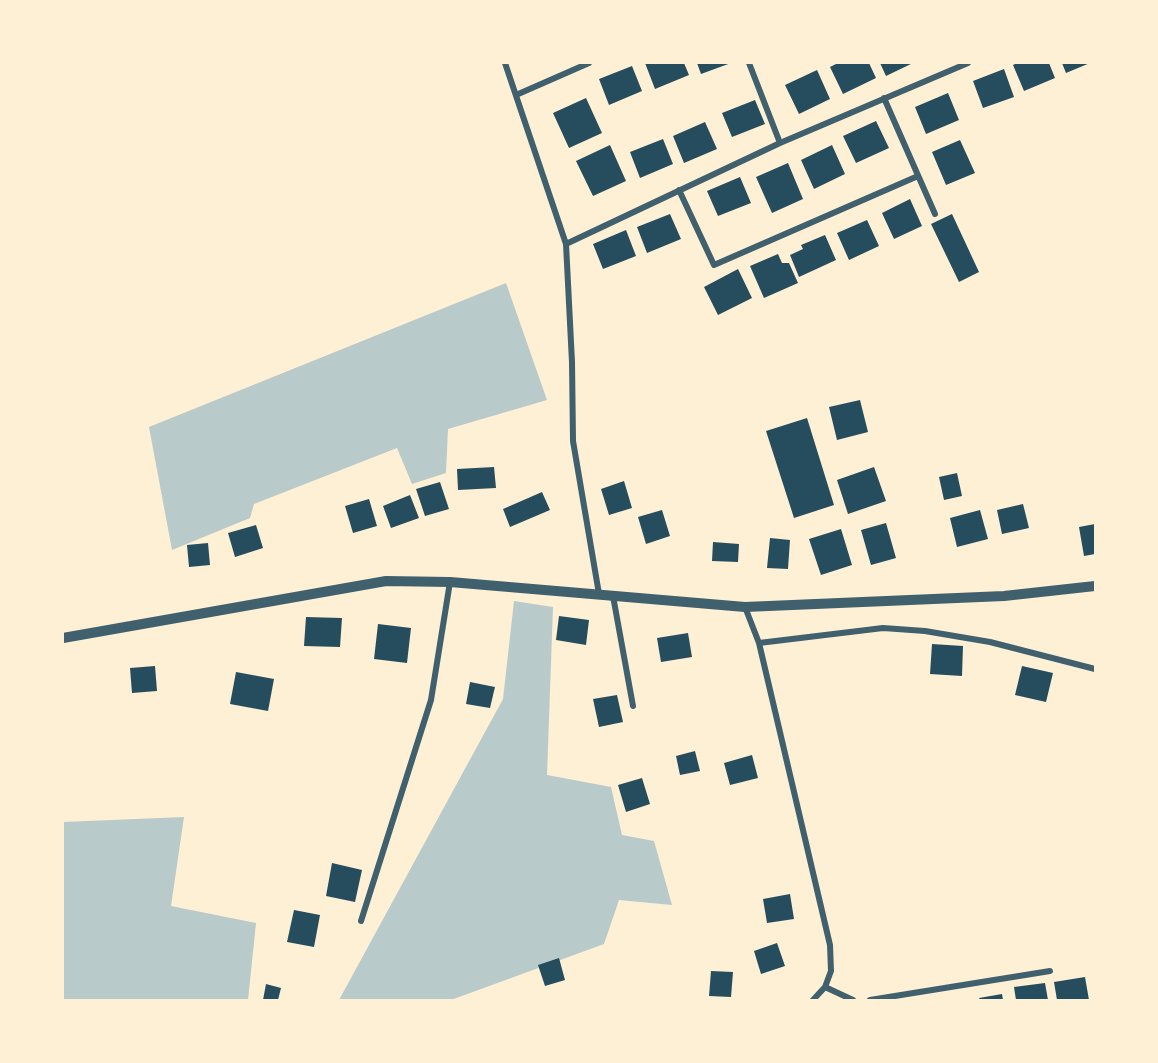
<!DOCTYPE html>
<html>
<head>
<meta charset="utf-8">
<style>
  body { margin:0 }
  #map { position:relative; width:1158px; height:1063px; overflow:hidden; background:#fdf0d5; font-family:"IBM Plex Sans",sans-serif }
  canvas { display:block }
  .frame { position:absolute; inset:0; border:64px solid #fdf0d5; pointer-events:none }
</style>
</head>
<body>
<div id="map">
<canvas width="1158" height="1063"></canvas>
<div class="frame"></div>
</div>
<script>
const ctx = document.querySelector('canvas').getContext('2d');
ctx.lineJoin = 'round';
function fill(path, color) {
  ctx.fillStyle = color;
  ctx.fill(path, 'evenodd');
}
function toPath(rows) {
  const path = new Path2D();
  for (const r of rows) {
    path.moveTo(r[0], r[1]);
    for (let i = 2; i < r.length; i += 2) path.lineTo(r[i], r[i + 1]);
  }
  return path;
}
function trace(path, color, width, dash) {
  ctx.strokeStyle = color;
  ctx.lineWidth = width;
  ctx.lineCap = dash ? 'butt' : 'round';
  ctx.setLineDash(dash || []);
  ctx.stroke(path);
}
const green = toPath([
  [506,283,547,400,448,429,446,473,412,484,397,448,254,504,250,518,172,550,149,427],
  [514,601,553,607,547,775,611,787,622,835,654,841,672,905,619,900,604,944,451,1000,339,1000,503,699],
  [184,817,171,906,256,923,248,1000,63,1000,63,822]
]);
const building = toPath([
  [645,63,684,63,689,75,655,89],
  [697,63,731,63,701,74],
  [838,63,869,63,876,78,843,94,830,67],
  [880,63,913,63,886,76],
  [1017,63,1049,63,1055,78,1024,91,1013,65],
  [1062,63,1090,63,1066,73],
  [632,66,642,91,609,105,599,79],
  [1004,69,1014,97,983,108,973,81],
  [817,70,830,99,799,114,785,85],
  [948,93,959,120,926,134,915,107],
  [586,98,602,133,569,148,553,113],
  [755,100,765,124,732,137,722,113],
  [876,121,889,148,856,163,843,136],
  [705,122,717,149,684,163,673,136],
  [663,139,673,164,640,178,630,152],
  [960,140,975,173,946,185,932,152],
  [610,145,626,181,593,196,576,161],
  [832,145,845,174,814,189,801,160],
  [788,163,803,199,772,213,756,177],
  [740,177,751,203,718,216,707,191],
  [910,199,922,226,894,239,882,213],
  [670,214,681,239,647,253,637,227],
  [952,214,979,272,959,282,931,224],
  [867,220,879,246,849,260,837,233],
  [626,230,636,256,603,269,593,244],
  [825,235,836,260,799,277,790,255,803,249,801,245],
  [778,254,782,263,789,263,798,283,764,298,750,266],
  [738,269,752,298,718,315,704,287],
  [860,400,868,432,837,440,829,407],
  [807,418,834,505,794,518,766,431],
  [494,467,496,488,458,490,457,469],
  [874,467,886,501,848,514,837,480],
  [957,473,962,496,944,500,939,477],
  [624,481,632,508,609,515,601,489],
  [440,482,449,509,425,516,416,489],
  [542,492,550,510,510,527,503,509],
  [410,495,419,518,391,528,383,506],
  [369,499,377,526,353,533,345,506],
  [1023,504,1029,528,1002,534,997,510],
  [662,510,670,536,646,544,638,517],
  [980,510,988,539,957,547,950,518],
  [886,523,896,558,871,565,861,530],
  [1095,524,1095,554,1084,556,1079,527],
  [256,525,263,548,235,557,228,533],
  [841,529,852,565,821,575,809,539],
  [770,538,790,540,788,569,767,568],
  [713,542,739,544,738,562,712,561],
  [208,543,210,565,189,567,187,545],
  [559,616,589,620,586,645,556,640],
  [306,617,342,618,340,647,304,646],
  [378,624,411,628,407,663,374,659],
  [688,633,692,657,661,662,657,638],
  [932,644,963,646,962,676,930,674],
  [155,666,157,691,132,693,130,668],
  [1022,666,1053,673,1046,702,1015,695],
  [236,672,274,679,268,711,230,704],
  [470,682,495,687,490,708,466,704],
  [617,695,623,722,599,727,593,699],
  [695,751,700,771,680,775,676,756],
  [752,755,758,778,730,785,724,763],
  [642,778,650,804,626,812,618,785],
  [332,863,362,870,355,902,326,896],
  [790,894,794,919,767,923,763,899],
  [294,910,320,915,314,947,287,942],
  [777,943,785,966,761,974,754,951],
  [559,958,565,980,545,986,538,965],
  [711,971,733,972,731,997,709,996],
  [1085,977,1089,1000,1057,1000,1054,982],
  [1045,983,1048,1000,1016,1000,1014,987],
  [266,984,281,988,278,1000,263,1000],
  [1002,994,1003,1000,980,1000,979,998]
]);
const minor = toPath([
  [505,63,566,244,572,362,573,441,599,594],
  [749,63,780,143],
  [516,95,589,63],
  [884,98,935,214],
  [679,190,714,265,918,176],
  [566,244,780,143,968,63],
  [613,596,633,706],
  [745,607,759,643,830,945,831,971,825,987,813,1000],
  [759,643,883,628,925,631,990,642,1095,669],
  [361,921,431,700,450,582],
  [825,987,853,1000],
  [870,1000,1050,971]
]);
const tertiary = toPath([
  [63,638,386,581,450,582,745,607,1004,596,1095,586]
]);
fill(green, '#b9caca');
fill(building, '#264d5e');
trace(minor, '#3f606c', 6);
trace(tertiary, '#3f606c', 10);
</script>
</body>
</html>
